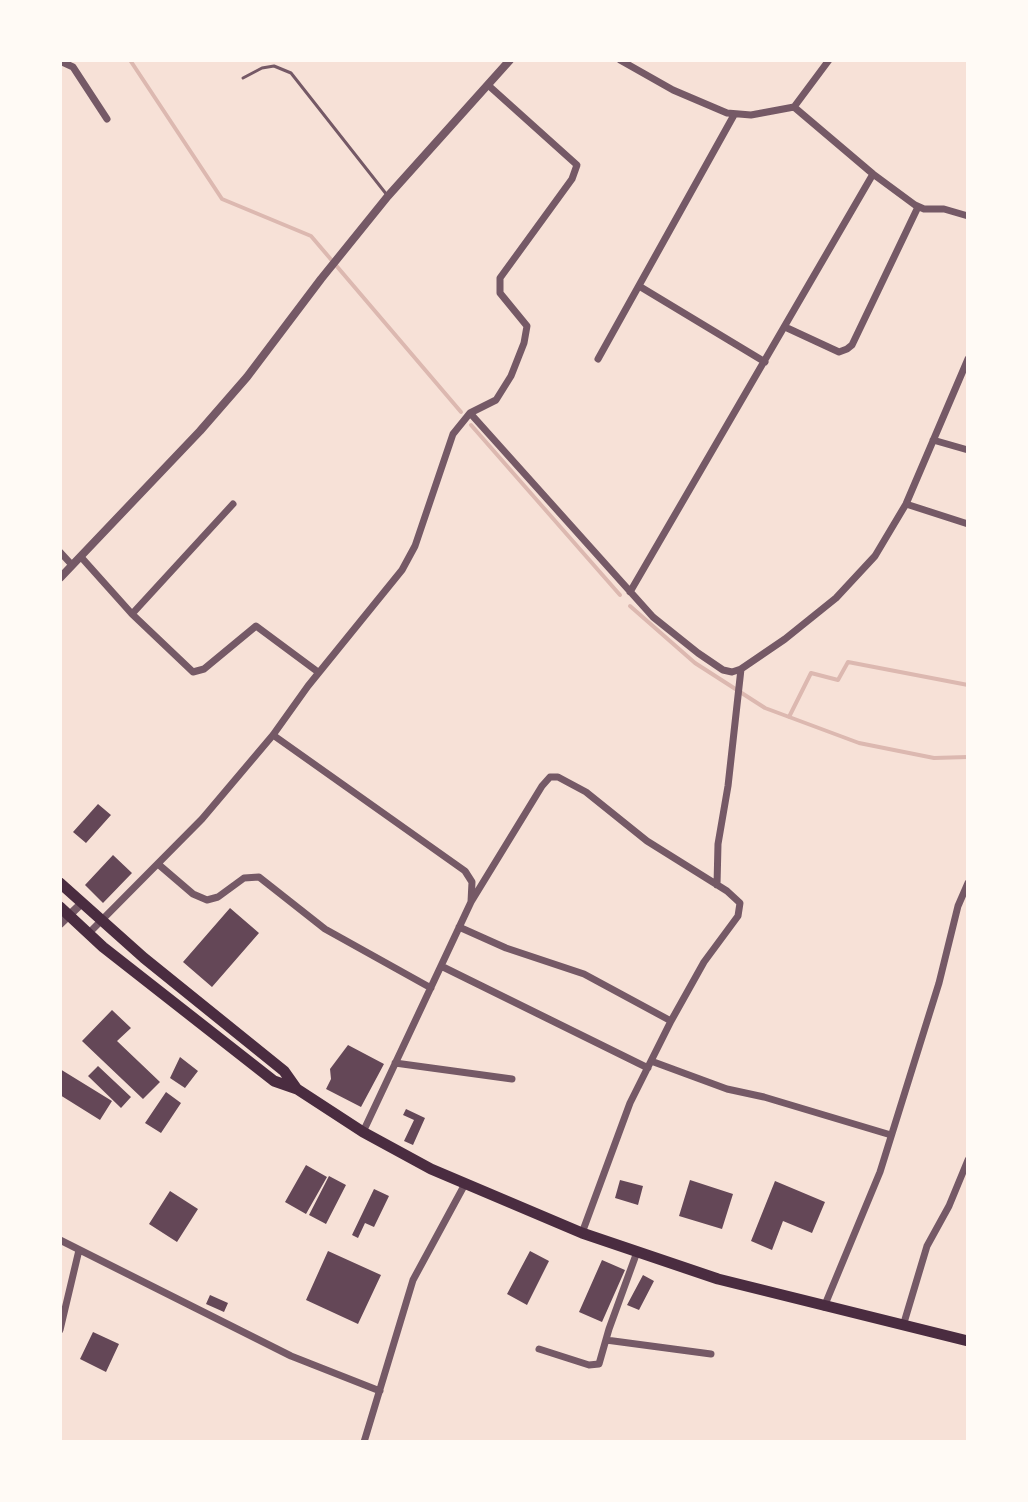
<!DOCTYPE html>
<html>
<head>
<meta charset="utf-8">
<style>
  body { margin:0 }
  #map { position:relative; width:1028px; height:1502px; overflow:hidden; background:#f7e1d7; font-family:Lora,serif }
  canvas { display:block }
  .frame { position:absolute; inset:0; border:62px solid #fffaf5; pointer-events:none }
</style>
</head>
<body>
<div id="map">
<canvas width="1028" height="1502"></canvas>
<div class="frame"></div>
</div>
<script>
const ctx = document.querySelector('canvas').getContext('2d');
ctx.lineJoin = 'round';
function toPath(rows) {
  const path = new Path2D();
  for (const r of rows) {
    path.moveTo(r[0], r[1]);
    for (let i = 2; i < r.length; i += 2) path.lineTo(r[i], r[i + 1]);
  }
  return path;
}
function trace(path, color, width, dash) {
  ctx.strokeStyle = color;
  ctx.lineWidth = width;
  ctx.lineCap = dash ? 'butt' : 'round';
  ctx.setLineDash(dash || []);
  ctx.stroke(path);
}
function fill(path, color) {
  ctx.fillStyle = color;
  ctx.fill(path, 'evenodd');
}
const stream = toPath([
  [130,60,222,199,311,236,461,412],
  [471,425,620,595],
  [630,606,695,663,765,708,859,743,934,758,968,757],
  [789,717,811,673,838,680,848,662,968,685]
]);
const building = toPath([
  [98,804,111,815,86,843,73,832],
  [113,855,132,873,103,903,85,885],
  [230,908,259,933,212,987,183,962],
  [112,1010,131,1028,117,1041,160,1082,143,1099,82,1041],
  [348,1045,384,1064,361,1107,326,1089,331,1079,330,1069],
  [180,1057,198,1071,185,1088,170,1078],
  [98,1066,131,1097,121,1108,88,1076],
  [60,1069,112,1101,100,1120,60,1095],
  [166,1092,181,1103,161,1133,145,1123],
  [406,1109,425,1118,413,1145,404,1141,414,1120,403,1115],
  [306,1165,327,1177,306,1214,285,1202],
  [329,1176,346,1185,326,1224,309,1215],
  [620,1180,643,1186,638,1205,615,1198],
  [690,1180,733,1194,722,1229,679,1216],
  [775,1181,825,1202,812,1233,783,1221,772,1250,751,1241],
  [374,1189,389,1196,374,1227,365,1223,358,1238,352,1235],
  [170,1191,198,1209,177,1242,149,1224],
  [328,1251,381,1275,358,1324,306,1300],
  [530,1251,549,1261,527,1305,507,1294],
  [602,1260,625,1270,602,1322,579,1312],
  [643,1275,654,1281,639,1310,627,1305],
  [210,1295,228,1303,224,1312,206,1304],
  [93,1332,119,1344,106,1372,80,1359]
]);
const service = toPath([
  [243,78,262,68,274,66,291,73,387,195]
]);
const minor = toPath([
  [620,60,673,90,727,113,751,115,794,107,873,174,915,205,924,209,944,209,968,216],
  [60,61,73,67,107,119],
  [794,107,829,60],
  [639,286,765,362],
  [785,327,839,352,847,349,852,345,918,207],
  [598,359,734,115],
  [470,413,653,617,698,653,723,670,732,672,741,669,785,639,836,598,875,556,906,504,968,359],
  [933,440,968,450],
  [906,504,968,524],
  [60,552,72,565],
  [81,557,132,614,193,672,204,669,256,626,318,672],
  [630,592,873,174],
  [132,614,233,504],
  [273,735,465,871,472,882,471,902,363,1132],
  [158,864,193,894,207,900,218,897,244,878,259,877,325,929,431,988],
  [717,885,718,844,728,786,741,669],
  [471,902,542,786,550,777,558,777,586,792,647,841,727,891,740,903,738,916,704,962,671,1021,630,1103,582,1233],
  [459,927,506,948,584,974,671,1021],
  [89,933,202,819,273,735,308,686,402,570,415,546,453,434,470,413,496,400,511,376,524,343,527,326,500,293,500,278,572,179,577,165,488,85],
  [441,966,648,1068],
  [651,1061,727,1089,764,1097,891,1135],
  [395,1063,512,1079],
  [60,1240,291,1356,380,1391],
  [824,1307,880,1172,939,983,958,906,968,883],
  [903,1326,927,1246,949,1206,968,1160],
  [60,1330,79,1250],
  [606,1340,711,1354],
  [539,1349,589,1365,599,1364,609,1329,637,1252],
  [364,1442,413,1280,465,1184]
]);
const tertiary = toPath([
  [60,578,200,431,247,377,321,279,388,196,510,60],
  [60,924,82,903]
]);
const trunk = toPath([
  [60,883,144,958,284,1071,296,1088],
  [60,907,103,947,274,1081,297,1089,363,1132,431,1169,582,1233,718,1279,968,1341]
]);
trace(stream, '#dcb8b0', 4);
fill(building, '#644757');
trace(service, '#755966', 3);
trace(minor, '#755966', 7);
trace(tertiary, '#755966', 8);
trace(trunk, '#4a2c40', 11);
</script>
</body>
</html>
